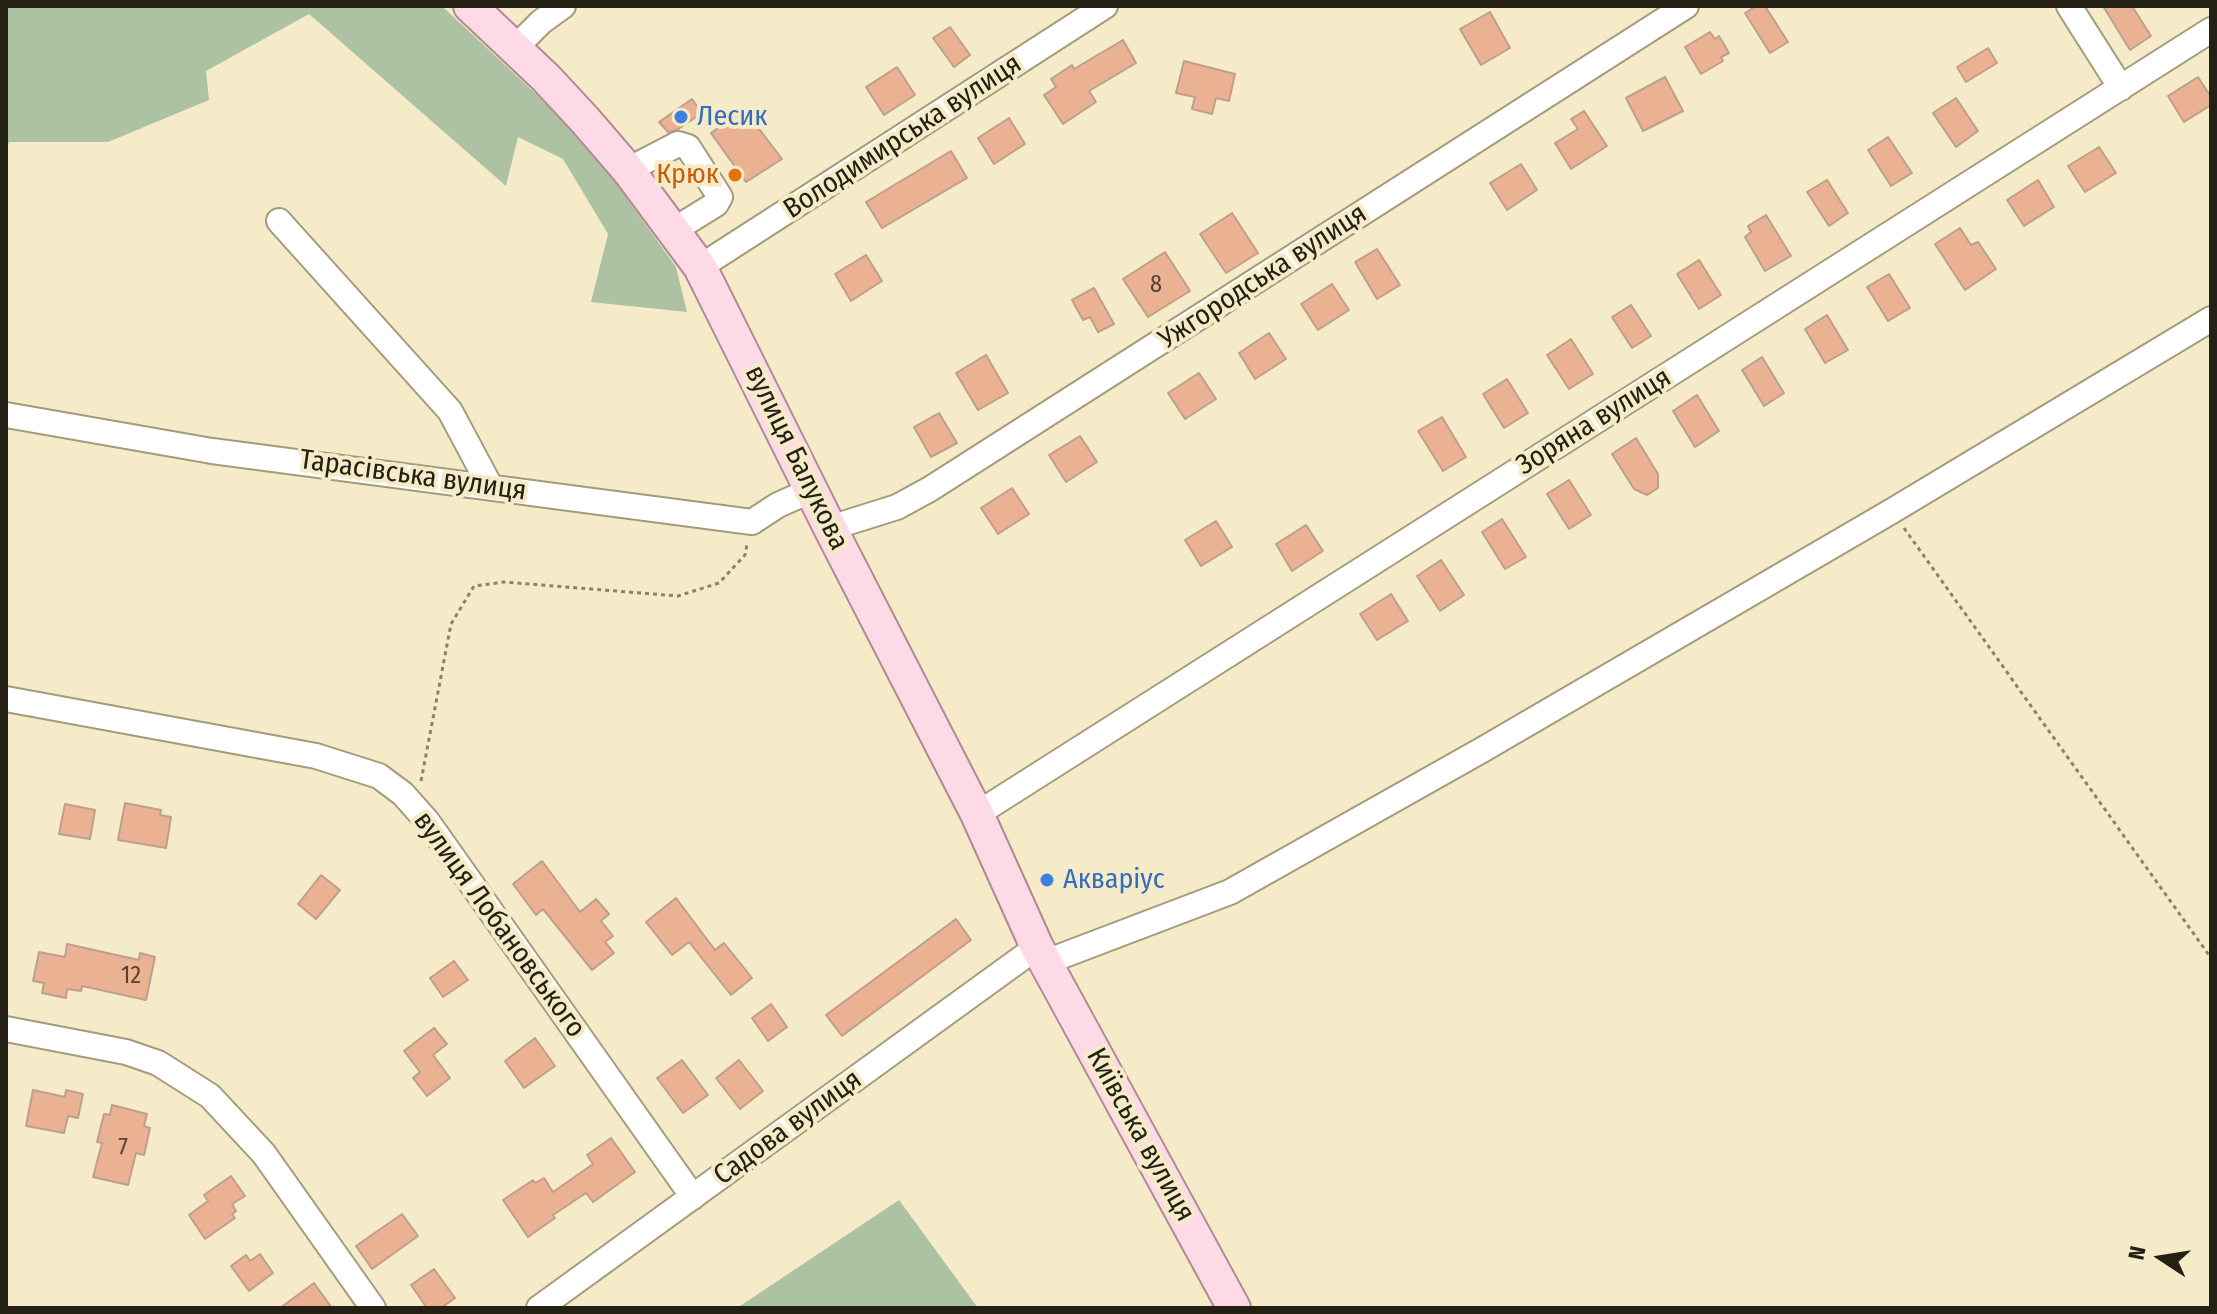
<!DOCTYPE html>
<html>
<head>
<meta charset="utf-8">
<style>
  body { margin:0 }
  #map { position:relative; width:2217px; height:1314px; overflow:hidden; background:#f5ebc9; font-family:"Fira Sans Condensed",sans-serif }
  canvas { display:block }
  .frame { position:absolute; inset:0; border:8px solid #242013; pointer-events:none }
  .north { position:absolute; left:2121px; top:1218px; width:80px; height:80px; -webkit-text-stroke:6px #f5ebc9; paint-order:stroke; rotate:282deg; font-size:22px; font-weight:700; line-height:32px; text-align:center; color:#242013 }
  .north::after { content:''; display:block; margin:auto; width:28px; height:36px; background:#242013; clip-path:polygon(50% 0,100% 100%,50% 72%,0 100%) }
</style>
</head>
<body>
<div id="map">
<canvas width="2217" height="1314"></canvas>
<div class="frame"></div>
<div class="north">N</div>
</div>
<script>
const ctx = document.querySelector('canvas').getContext('2d');
ctx.lineJoin = 'round';
function fill(path, color) {
  ctx.fillStyle = color;
  ctx.fill(path, 'evenodd');
}
function toPath(rows) {
  const path = new Path2D();
  for (const r of rows) {
    path.moveTo(r[0], r[1]);
    for (let i = 2; i < r.length; i += 2) path.lineTo(r[i], r[i + 1]);
  }
  return path;
}
function trace(path, color, width, dash) {
  ctx.strokeStyle = color;
  ctx.lineWidth = width;
  ctx.lineCap = dash ? 'butt' : 'round';
  ctx.setLineDash(dash || []);
  ctx.stroke(path);
}
function write(font, color, halo, rows, align = 'center') {
  ctx.font = font + ' "Fira Sans Condensed",sans-serif';
  ctx.lineWidth = 8;
  ctx.setLineDash([]);
  ctx.textBaseline = 'middle';
  ctx.strokeStyle = halo;
  ctx.fillStyle = color;
  for (const [text, x, y, turn = 0] of rows) {
    ctx.save();
    ctx.translate(x, y);
    ctx.rotate((+turn || 0) * Math.PI / 180);
    ctx.textAlign = isNaN(turn) ? turn : align;
    if (halo) ctx.strokeText(text, 0, 0);
    ctx.fillText(text, 0, 0);
    ctx.restore();
  }
}
const green = toPath([
  [6,6,442,6,536,94,583,141,615,182,676,267,687,312,591,302,608,234,563,159,518,137,506,186,309,14,206,71,209,100,108,142,10,142,6,146],
  [899,1200,978,1308,737,1308]
]);
const building = toPath([
  [1756,6,1765,6,1788,42,1770,53,1745,13,1756,6],
  [2103,6,2132,6,2151,36,2130,50,2103,6],
  [1490,12,1510,48,1481,65,1460,29,1490,12],
  [950,27,970,55,954,67,933,38,950,27],
  [1710,32,1715,39,1719,36,1729,53,1721,57,1723,61,1701,74,1685,47,1710,32],
  [1123,40,1136,63,1089,91,1096,102,1063,124,1044,95,1056,87,1051,79,1072,65,1074,69,1123,40],
  [1988,48,1997,63,1966,82,1957,67,1988,48],
  [1184,61,1235,74,1229,101,1216,98,1212,114,1192,109,1195,97,1176,93,1184,61],
  [897,67,915,95,884,115,866,87,897,67],
  [1665,77,1683,111,1643,131,1626,98,1665,77],
  [2198,77,2211,97,2211,105,2184,122,2168,96,2198,77],
  [1956,98,1978,131,1956,147,1933,113,1956,98],
  [692,99,702,113,677,130,668,132,659,122,692,99],
  [744,109,782,159,746,182,711,133,744,109],
  [1584,111,1607,146,1571,169,1555,143,1578,129,1571,119,1584,111],
  [1009,118,1025,144,994,164,978,138,1009,118],
  [1888,137,1912,173,1891,186,1868,150,1888,137],
  [2099,147,2116,173,2085,192,2068,166,2099,147],
  [951,151,967,178,882,228,866,202,951,151],
  [1521,164,1537,190,1507,210,1490,183,1521,164],
  [1827,180,1848,213,1829,226,1807,192,1827,180],
  [2038,180,2054,207,2024,226,2007,200,2038,180],
  [1232,213,1258,253,1226,273,1200,234,1232,213],
  [1766,215,1791,256,1765,271,1745,237,1751,232,1748,226,1766,215],
  [1960,228,1971,245,1978,242,1996,269,1965,290,1935,244,1960,228],
  [1377,249,1400,285,1377,299,1355,262,1377,249],
  [1165,252,1190,291,1148,317,1123,279,1165,252],
  [866,255,882,281,851,301,835,274,866,255],
  [1699,260,1721,295,1699,309,1677,274,1699,260],
  [1889,274,1910,308,1888,321,1867,287,1889,274],
  [1332,284,1349,310,1318,330,1301,304,1332,284],
  [1094,288,1114,324,1098,332,1090,317,1083,320,1072,300,1094,288],
  [1631,305,1651,336,1632,348,1612,317,1631,305],
  [1827,315,1848,350,1825,363,1805,329,1827,315],
  [1269,333,1286,359,1255,379,1239,353,1269,333],
  [1571,339,1593,374,1569,389,1547,355,1571,339],
  [986,355,1008,393,978,410,956,373,986,355],
  [1762,357,1784,393,1764,406,1742,370,1762,357],
  [1199,373,1216,399,1185,419,1168,393,1199,373],
  [1507,379,1528,413,1504,428,1483,394,1507,379],
  [1697,395,1719,431,1695,447,1673,411,1697,395],
  [939,413,957,443,931,457,914,427,939,413],
  [1442,417,1466,457,1443,471,1418,431,1442,417],
  [1080,436,1097,462,1066,482,1049,455,1080,436],
  [1636,438,1658,474,1658,488,1647,495,1634,489,1612,454,1636,438],
  [1569,480,1591,515,1569,529,1547,494,1569,480],
  [1012,488,1029,514,998,534,981,508,1012,488],
  [1502,519,1526,557,1505,569,1482,532,1502,519],
  [1216,521,1232,547,1201,566,1185,540,1216,521],
  [1306,525,1323,551,1292,571,1276,544,1306,525],
  [1441,560,1464,595,1440,611,1417,576,1441,560],
  [1391,594,1408,621,1377,640,1360,614,1391,594],
  [125,803,161,810,160,815,171,817,166,848,118,840,125,803],
  [65,804,95,810,90,839,59,834,65,804],
  [542,861,580,912,596,899,609,914,601,921,613,936,605,942,614,953,592,970,543,909,536,915,513,884,542,861],
  [321,875,340,890,316,919,298,904,321,875],
  [676,898,715,950,724,943,752,978,731,995,689,942,672,955,646,922,676,898],
  [956,919,971,940,842,1036,826,1015,956,919],
  [67,944,139,960,140,953,155,957,146,1000,82,986,81,991,67,989,66,998,42,993,44,983,33,981,39,952,65,957,67,944],
  [454,961,468,980,443,997,430,978,454,961],
  [771,1004,787,1027,768,1041,752,1018,771,1004],
  [434,1028,447,1044,433,1055,450,1078,427,1096,413,1078,420,1072,404,1051,434,1028],
  [535,1038,555,1066,524,1088,505,1061,535,1038],
  [682,1060,708,1095,683,1113,657,1078,682,1060],
  [739,1060,763,1091,740,1109,716,1078,739,1060],
  [33,1090,65,1097,66,1090,83,1094,78,1118,68,1116,64,1133,26,1126,33,1090],
  [112,1105,147,1114,144,1126,150,1128,144,1155,136,1153,128,1185,93,1177,102,1143,97,1142,104,1114,110,1115,112,1105],
  [611,1138,635,1172,593,1202,586,1193,553,1215,555,1218,528,1237,503,1200,533,1180,535,1183,544,1178,553,1192,593,1164,587,1155,611,1138],
  [231,1176,245,1196,232,1204,236,1211,232,1214,235,1218,205,1239,189,1215,208,1201,204,1195,231,1176],
  [402,1214,418,1236,372,1269,356,1246,402,1214],
  [260,1254,273,1273,249,1291,231,1266,246,1255,250,1261,260,1254],
  [434,1269,455,1298,441,1308,427,1308,411,1285,434,1269],
  [314,1283,332,1308,280,1308,314,1283]
]);
const path = toPath([
  [1904,528,2211,958],
  [421,781,451,624,474,586,504,582,678,596,719,583,745,555,747,544]
]);
const minor = toPath([
  [2069,6,2121,88],
  [515,48,541,22,563,6],
  [628,170,678,144,688,147,720,197,716,204,674,230],
  [279,221,450,411,490,486],
  [700,267,1105,6],
  [6,415,212,451,752,522,778,505,812,490],
  [830,528,897,507,930,489,1686,6],
  [6,699,316,756,379,776,403,794,427,821,693,1197],
  [977,814,2211,30],
  [1046,962,1230,892,1482,750,1892,511,2211,319],
  [6,1029,126,1052,158,1063,210,1096,264,1154,373,1308],
  [539,1308,1037,947]
]);
const major = toPath([
  [470,6,546,78,585,120,628,170,700,267,830,528,977,814,1037,947,1234,1308]
]);
const markers = [
  [681,117,8,"#3f7fe0"],
  [735,175,8,"#e8710a"],
  [1047,880,8,"#3f7fe0"]
];
const numberNames = [
  ["8",1156,285],
  ["12",131,976],
  ["7",123,1148]
];
const shopNames = [
  ["Лесик",697,117],
  ["Акваріус",1063,880]
];
const streetNames = [
  ["Володимирська вулиця",903,137,-33],
  ["Ужгородська вулиця",1263,277,-33],
  ["Зоряна вулиця",1594,422,-32],
  ["вулиця Балукова",796,458,64],
  ["Тарасівська вулиця",413,476,8],
  ["вулиця Лобановського",499,925,54],
  ["Садова вулиця",788,1128,-36],
  ["Київська вулиця",1140,1135,61]
];
const foodNames = [
  ["Крюк",719,175]
];
fill(green, '#acc2a3');
fill(building, '#eab193');
trace(building, '#bf9e8d', 2);
trace(minor, '#a49b7a', 28);
trace(major, '#b08992', 36);
trace(path, '#8a836c', 3, [4, 4]);
trace(minor, '#fff', 24);
trace(major, '#fddae6', 32);
for (const [x, y, r, color] of markers) {
  const dot = new Path2D();
  dot.arc(x, y, r, 0, 2 * Math.PI);
  ctx.fillStyle = color;
  ctx.fill(dot);
  trace(dot, '#f5ebc9', 3);
}
write('24px', '#564433', null, numberNames);
write('28px', '#366cbe', '#f5ebc9', shopNames, 'left');
write('28px', '#242013', '#f5ebc9', streetNames);
write('28px', '#c56008', '#f5ebc9', foodNames, 'right');
</script>
</body>
</html>
